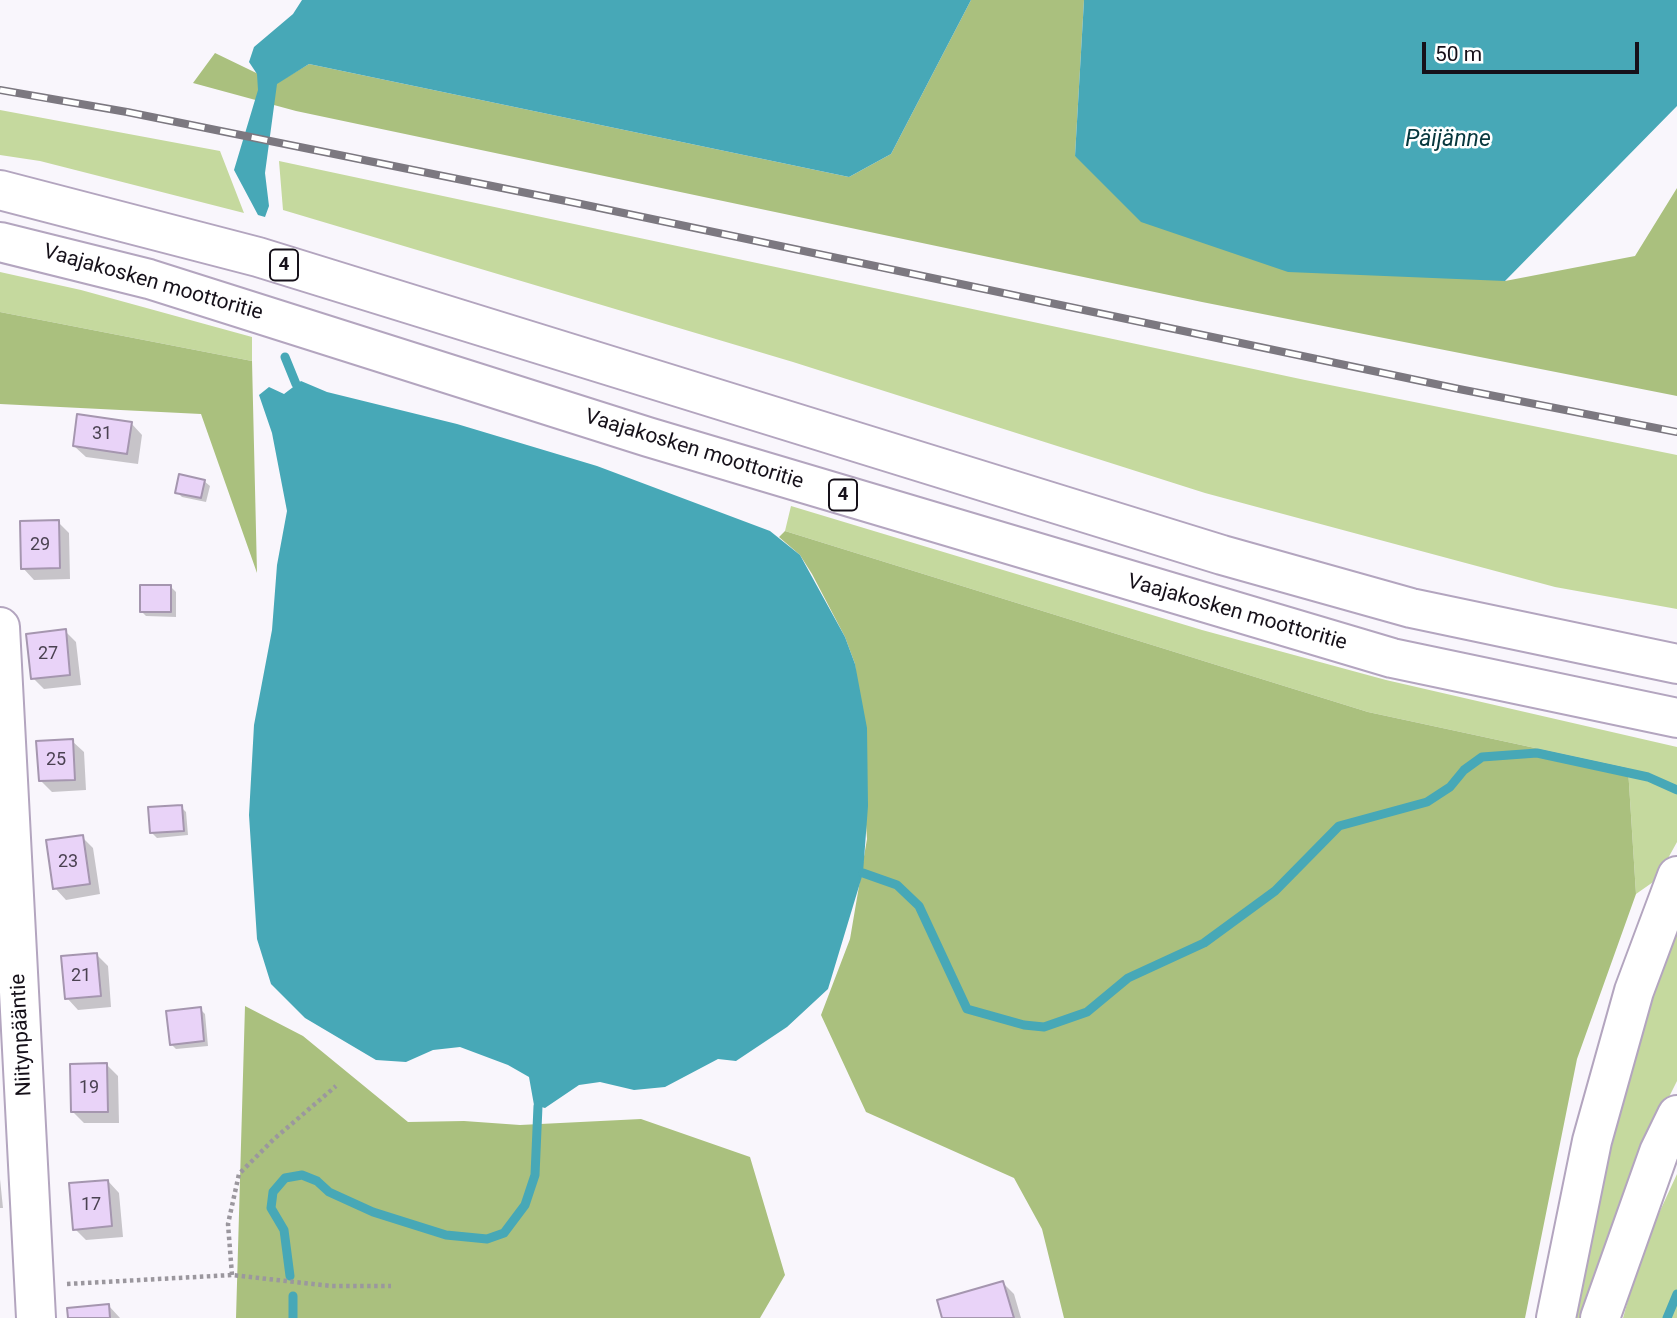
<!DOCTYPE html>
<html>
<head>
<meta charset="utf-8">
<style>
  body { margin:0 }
  #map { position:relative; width:1677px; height:1318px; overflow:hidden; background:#f9f6fc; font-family:Roboto,sans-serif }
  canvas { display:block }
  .scale { position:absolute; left:1422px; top:42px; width:217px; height:32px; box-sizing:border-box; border:4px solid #16111a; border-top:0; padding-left:9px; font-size:21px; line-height:24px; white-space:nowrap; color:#16111a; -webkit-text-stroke:5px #fff; paint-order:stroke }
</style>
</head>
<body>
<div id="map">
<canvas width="1677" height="1318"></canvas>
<div class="scale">50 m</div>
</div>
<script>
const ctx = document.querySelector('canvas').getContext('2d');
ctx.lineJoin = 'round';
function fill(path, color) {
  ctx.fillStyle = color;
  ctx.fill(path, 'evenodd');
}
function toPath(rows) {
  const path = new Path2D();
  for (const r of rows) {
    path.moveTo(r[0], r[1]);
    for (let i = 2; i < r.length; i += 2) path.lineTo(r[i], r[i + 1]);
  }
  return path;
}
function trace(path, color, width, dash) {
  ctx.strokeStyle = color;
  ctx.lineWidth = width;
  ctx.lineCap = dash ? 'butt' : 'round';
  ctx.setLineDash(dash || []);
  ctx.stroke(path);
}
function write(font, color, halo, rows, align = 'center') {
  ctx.font = font + ' Roboto,sans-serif';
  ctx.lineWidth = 5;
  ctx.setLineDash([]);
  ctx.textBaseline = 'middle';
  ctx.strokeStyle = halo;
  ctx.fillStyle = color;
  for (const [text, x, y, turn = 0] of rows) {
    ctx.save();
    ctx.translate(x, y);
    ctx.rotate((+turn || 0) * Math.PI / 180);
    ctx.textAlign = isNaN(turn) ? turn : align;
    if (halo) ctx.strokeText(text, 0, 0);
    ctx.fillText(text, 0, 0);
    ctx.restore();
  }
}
const green = toPath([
  [0,110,220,151,244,213,40,161,0,155],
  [279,161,1305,380,1677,455,1677,609,1555,587,1205,493,793,362,283,210],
  [0,272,81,290,252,337,252,361,0,312],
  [791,506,1202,630,1386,680,1677,747,1677,842,1656,880,1636,894,1628,768,1368,712,785,531],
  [1677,917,1677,1081,1645,1145,1584,1318,1569,1318,1608,1140],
  [1677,1174,1677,1318,1623,1318,1642,1250]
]);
const forest = toPath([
  [971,0,1084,0,1075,156,1505,281,1635,256,1677,188,1677,396,1202,302,296,111,193,83,215,53,277,83,309,64,849,177,891,154],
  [0,312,252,361,257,573,201,414,0,404],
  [785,531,1368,712,1628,768,1636,894,1577,1059,1525,1318,1064,1318,1042,1229,1014,1178,866,1112,821,1015,850,939,867,839,855,664,845,637,812,574,800,555,779,537],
  [245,1006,303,1036,408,1122,464,1121,520,1125,641,1119,750,1157,785,1275,760,1318,236,1318]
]);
const water = toPath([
  [302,0,971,0,891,154,849,177,309,64,277,84,265,173,269,206,265,217,258,215,234,170,258,90,257,74,249,62,254,47,293,14],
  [1084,0,1677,0,1677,106,1505,281,1288,272,1141,222,1075,156],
  [301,381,327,392,457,424,597,466,770,531,800,555,845,637,855,664,867,728,868,806,863,873,828,989,787,1027,736,1061,718,1059,665,1087,634,1090,600,1082,579,1085,545,1108,534,1105,529,1077,508,1065,460,1047,433,1050,406,1062,376,1060,305,1018,271,984,257,939,249,815,254,725,272,630,277,565,287,511,272,433,259,395,269,387,284,394]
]);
const shadow = toPath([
  [131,423,142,435,138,464,86,457,74,446],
  [204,481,210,486,206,502,182,497,177,492],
  [58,522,69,533,70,579,34,580,23,568],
  [171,587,176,592,176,617,146,616,141,611],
  [65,631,76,642,81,685,44,689,33,678],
  [72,741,84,752,86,790,52,792,40,780],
  [181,807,186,812,188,835,157,838,152,833],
  [82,837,93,848,100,894,66,900,55,888],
  [97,955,108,966,111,1007,78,1010,67,998],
  [200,1009,205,1014,208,1046,176,1049,171,1044],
  [107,1065,118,1076,119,1123,84,1123,73,1112],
  [0,1179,3,1208,0,1208],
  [108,1181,119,1193,123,1237,86,1240,75,1229],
  [1003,1283,1014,1294,1021,1318,944,1318],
  [109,1306,120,1318,70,1318]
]);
const stream = toPath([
  [285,357,296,384],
  [863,873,897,885,919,906,967,1009,1024,1025,1044,1027,1087,1012,1128,978,1204,943,1275,891,1339,826,1427,802,1450,787,1464,770,1482,757,1537,753,1648,777,1677,790],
  [290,1276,284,1230,271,1208,273,1192,285,1178,302,1175,317,1181,329,1192,373,1212,446,1235,487,1239,504,1233,525,1205,535,1175,538,1106],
  [293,1296,293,1318],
  [1667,1318,1677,1294]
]);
const building = toPath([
  [77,414,132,422,127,454,73,446,77,414],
  [179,474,205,480,201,498,175,493,179,474],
  [59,520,60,568,21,569,20,521,59,520],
  [140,585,171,585,171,612,140,612,140,585],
  [66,629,70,675,31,679,26,634,66,629],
  [73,739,75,780,39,781,36,741,73,739],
  [182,805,184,831,150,833,148,807,182,805],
  [83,835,90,884,53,889,46,840,83,835],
  [97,953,101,996,65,999,61,956,97,953],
  [201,1007,204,1041,170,1045,166,1011,201,1007],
  [107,1063,108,1112,71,1112,70,1064,107,1063],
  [108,1180,112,1226,73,1230,69,1183,108,1180],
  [1003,1281,1014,1318,942,1318,937,1300,1003,1281],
  [109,1304,110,1318,68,1318,67,1308,109,1304]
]);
const path = toPath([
  [232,1275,228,1224,239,1174,274,1139,336,1086],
  [67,1284,232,1275,331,1286,391,1286]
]);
const minor = toPath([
  [0,627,36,1318]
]);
const highway = toPath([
  [0,190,258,257,1222,555,1411,608,1677,664],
  [0,242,149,279,648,437,1392,658,1677,718],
  [1556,1318,1592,1141,1634,991,1677,876],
  [1600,1318,1659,1152,1677,1115]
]);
const rail = toPath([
  [0,90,127,112,576,203,1459,389,1677,432]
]);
const numberNames = [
  ["31",102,434],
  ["29",40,545],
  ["27",48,654],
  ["25",56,760],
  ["23",68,862],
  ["21",81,976],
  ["19",89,1088],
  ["17",91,1205]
];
const shields = [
  [284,265,28],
  [843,495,28]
];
const shieldNames = [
  ["4",284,265],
  ["4",843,495]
];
const streetNames = [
  ["Vaajakosken moottoritie",153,283,16],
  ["Vaajakosken moottoritie",694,450,17],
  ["Vaajakosken moottoritie",1237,613,16],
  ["Niitynpääntie",22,1035,-93]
];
const waterNames = [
  ["Päijänne",1448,140]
];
fill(green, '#c5d99e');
fill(forest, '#aac07e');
fill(water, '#47a8b7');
fill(shadow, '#0003');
trace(stream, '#47a8b7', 9);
fill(building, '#e9d3f8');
trace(building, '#a596af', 2);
trace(minor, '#b3a5bf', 42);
trace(highway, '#b3a5bf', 42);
trace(path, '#9b979e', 4.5, [3.5, 3.5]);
trace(minor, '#fff', 38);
trace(highway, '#fff', 38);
trace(rail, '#7c7880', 8);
trace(rail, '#fff', 5, [16]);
write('18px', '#4b4252', null, numberNames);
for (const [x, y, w] of shields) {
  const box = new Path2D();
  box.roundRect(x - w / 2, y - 15.5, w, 31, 5);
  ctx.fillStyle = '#fff';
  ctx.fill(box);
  trace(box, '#16111a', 2);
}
write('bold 19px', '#16111a', null, shieldNames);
write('21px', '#16111a', '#fff', streetNames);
write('italic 23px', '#07373d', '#fff', waterNames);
</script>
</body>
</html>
